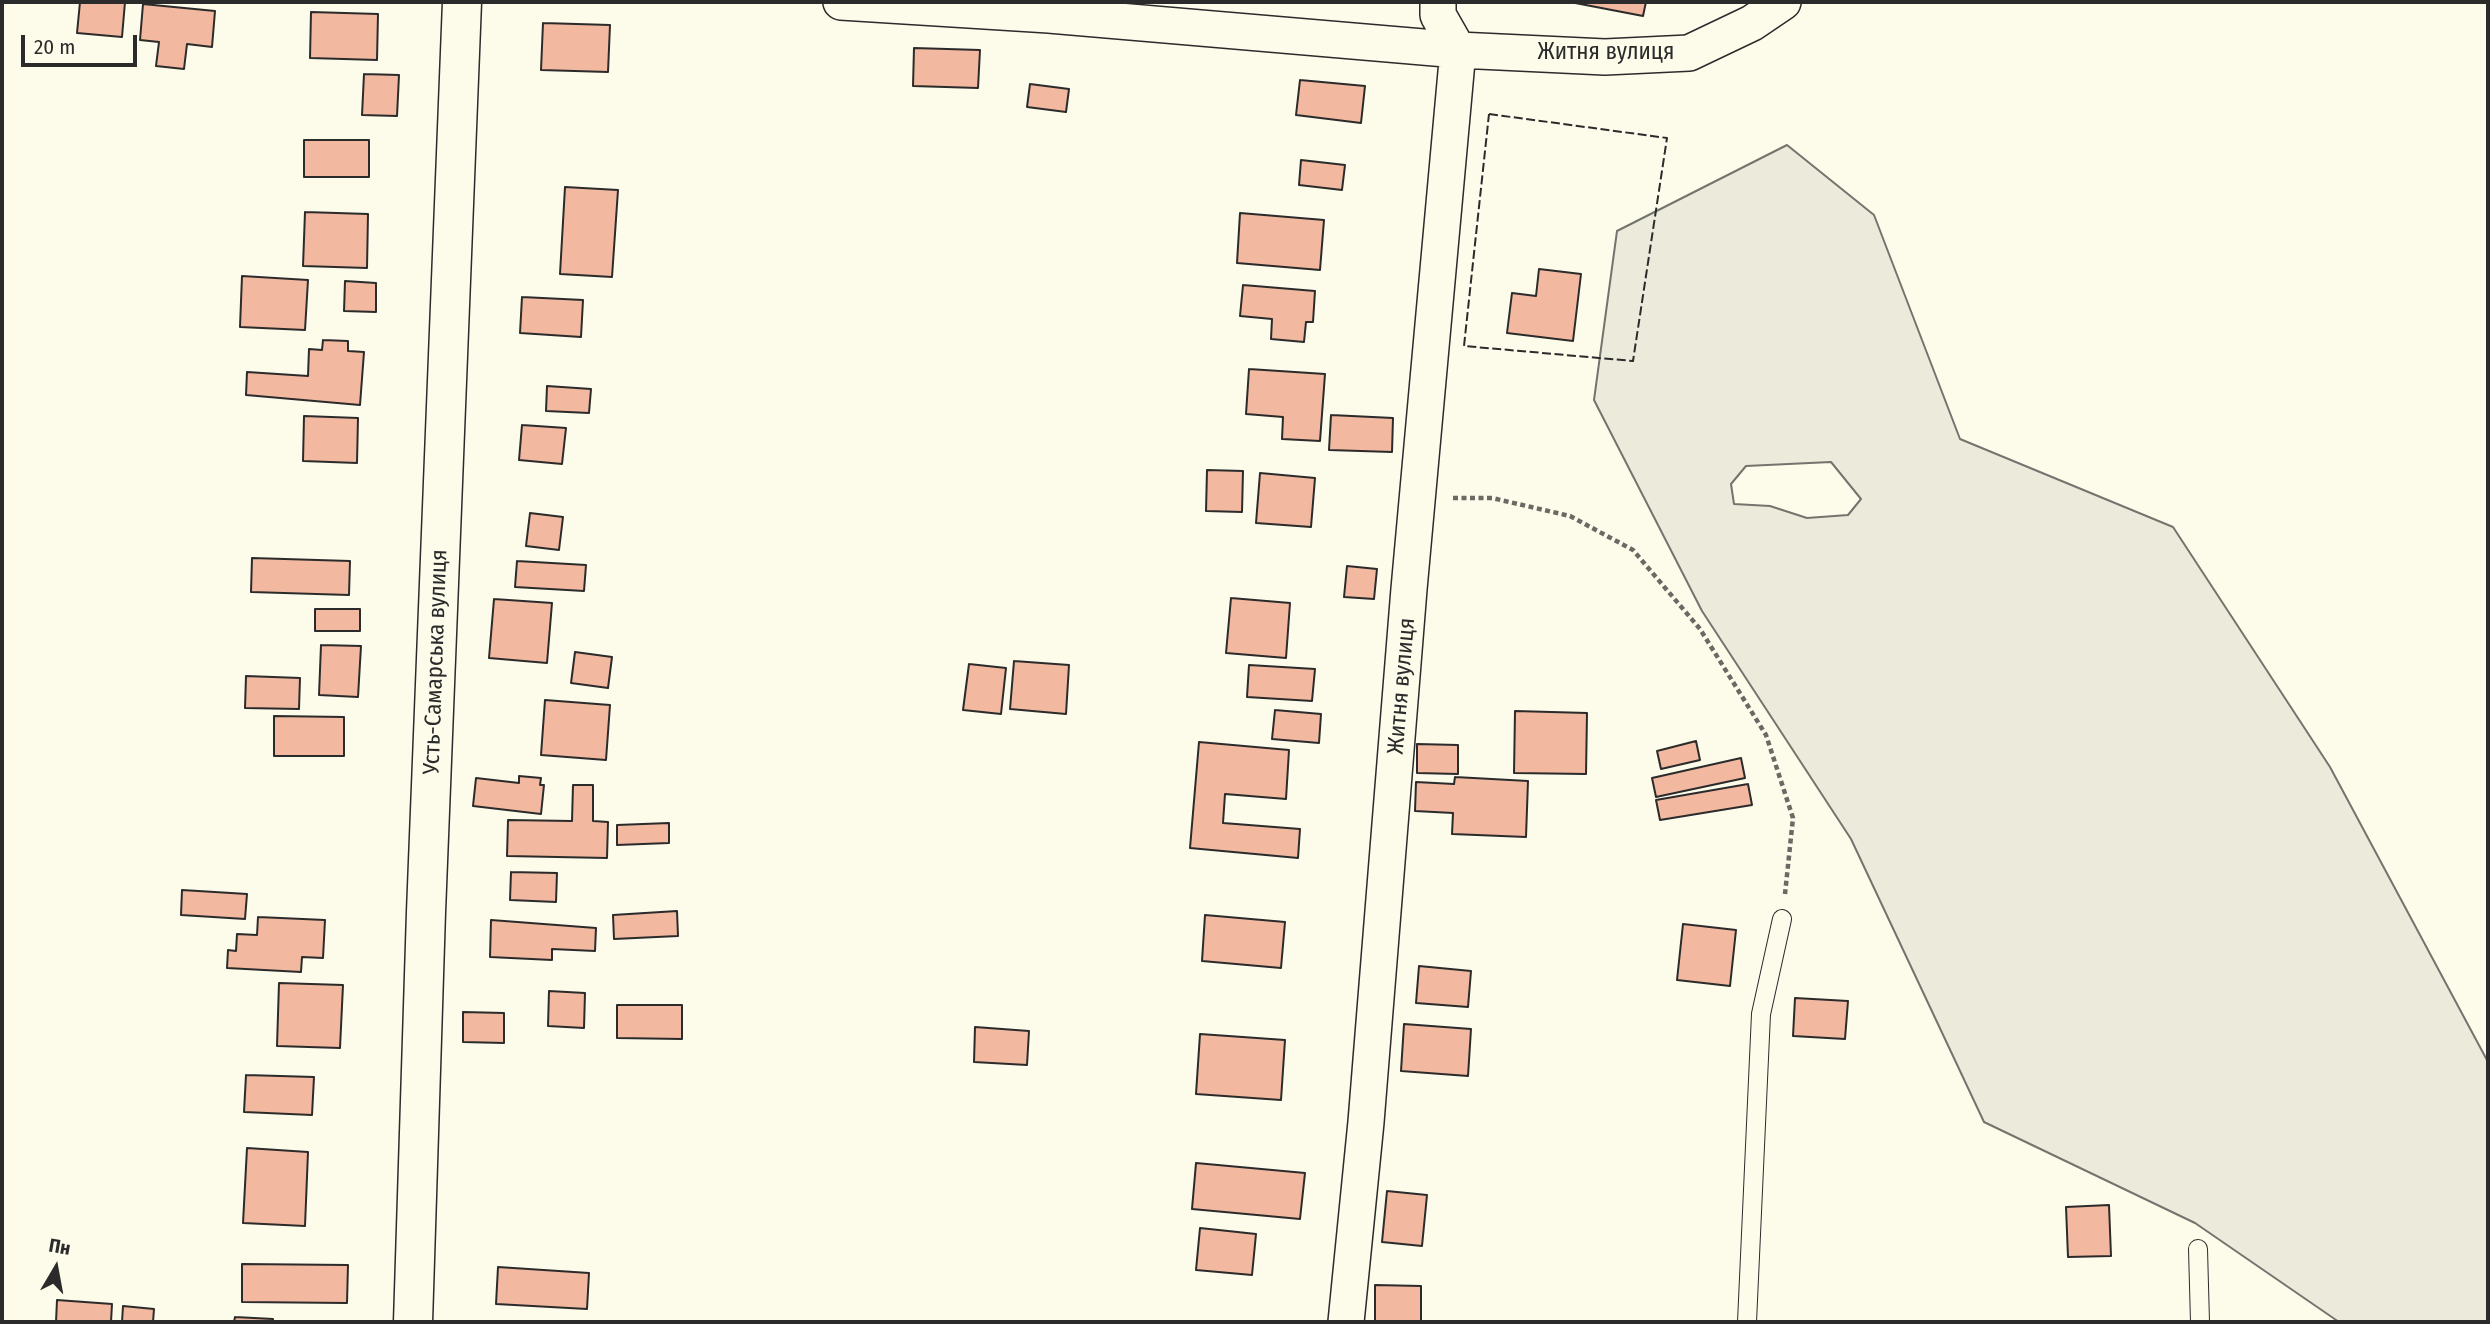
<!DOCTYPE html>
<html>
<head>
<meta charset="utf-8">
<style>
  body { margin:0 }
  #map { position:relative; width:2490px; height:1324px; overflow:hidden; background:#fdfbea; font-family:"Fira Sans Condensed",sans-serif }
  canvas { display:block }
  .frame { position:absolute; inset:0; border:4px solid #2b2b2b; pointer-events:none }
  .north { position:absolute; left:21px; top:1233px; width:70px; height:70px; -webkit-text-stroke:5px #fdfbea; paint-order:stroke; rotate:10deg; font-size:19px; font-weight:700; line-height:28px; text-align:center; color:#2b2b2b }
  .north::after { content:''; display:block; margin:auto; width:24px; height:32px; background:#2b2b2b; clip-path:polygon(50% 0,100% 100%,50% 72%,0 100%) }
  .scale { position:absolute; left:21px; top:35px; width:116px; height:32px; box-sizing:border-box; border:4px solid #2b2b2b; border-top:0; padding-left:9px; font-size:21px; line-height:24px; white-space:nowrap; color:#2b2b2b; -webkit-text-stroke:5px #fdfbea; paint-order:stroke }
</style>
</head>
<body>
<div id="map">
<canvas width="2490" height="1324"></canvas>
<div class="frame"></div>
<div class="north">Пн</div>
<div class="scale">20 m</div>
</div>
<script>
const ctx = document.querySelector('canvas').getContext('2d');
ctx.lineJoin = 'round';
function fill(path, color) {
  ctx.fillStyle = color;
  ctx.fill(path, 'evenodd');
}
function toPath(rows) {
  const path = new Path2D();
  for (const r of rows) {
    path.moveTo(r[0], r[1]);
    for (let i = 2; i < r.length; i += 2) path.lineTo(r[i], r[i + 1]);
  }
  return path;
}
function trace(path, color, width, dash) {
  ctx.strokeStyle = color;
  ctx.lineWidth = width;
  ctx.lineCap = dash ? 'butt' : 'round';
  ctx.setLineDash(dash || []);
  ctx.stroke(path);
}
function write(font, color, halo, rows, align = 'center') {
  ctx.font = font + ' "Fira Sans Condensed",sans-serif';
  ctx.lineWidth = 5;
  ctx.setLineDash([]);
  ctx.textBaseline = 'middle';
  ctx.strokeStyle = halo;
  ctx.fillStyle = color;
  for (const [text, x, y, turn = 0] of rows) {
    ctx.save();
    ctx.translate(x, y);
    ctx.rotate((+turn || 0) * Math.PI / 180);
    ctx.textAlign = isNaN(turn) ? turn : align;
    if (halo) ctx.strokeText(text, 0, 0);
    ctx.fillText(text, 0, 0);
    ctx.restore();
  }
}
const green = toPath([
  [1787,145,1874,215,1960,439,2173,527,2330,767,2488,1062,2488,1322,2339,1322,2195,1223,1984,1122,1851,839,1702,611,1594,400,1617,231,1787,145],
  [1831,462,1861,499,1848,515,1807,518,1770,506,1734,504,1731,484,1746,466,1831,462]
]);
const building = toPath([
  [80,2,125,2,122,37,77,33,80,2],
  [1570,2,1646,2,1643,16,1570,2],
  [143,4,215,11,212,47,187,44,184,69,156,66,159,42,140,40,143,4],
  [311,12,378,14,377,60,310,58,311,12],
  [543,23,610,25,608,72,541,70,543,23],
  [914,48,980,50,978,88,913,86,914,48],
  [364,74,399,75,397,116,362,115,364,74],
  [1300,80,1365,86,1361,123,1296,115,1300,80],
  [1030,84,1069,89,1066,112,1027,107,1030,84],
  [304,140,369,140,369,177,304,177,304,140],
  [1301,160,1345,165,1342,190,1299,185,1301,160],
  [565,187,618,190,612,277,560,274,565,187],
  [305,212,368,214,367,268,303,266,305,212],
  [1240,213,1324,220,1320,270,1237,263,1240,213],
  [1539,269,1581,274,1573,341,1507,333,1512,293,1536,296,1539,269],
  [242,276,308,280,305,330,240,327,242,276],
  [345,281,376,283,376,312,344,311,345,281],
  [1243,285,1315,291,1313,322,1306,322,1304,342,1271,339,1272,319,1240,316,1243,285],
  [522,297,583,300,581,337,520,333,522,297],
  [323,340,348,341,348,351,364,352,360,405,246,395,247,372,308,376,309,349,322,350,323,340],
  [1249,369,1325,374,1320,441,1282,439,1283,417,1246,414,1249,369],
  [547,386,591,389,589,413,546,411,547,386],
  [1331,415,1393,418,1392,452,1329,450,1331,415],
  [304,416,358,418,357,463,303,461,304,416],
  [522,425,566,428,562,464,519,460,522,425],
  [1207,470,1243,471,1242,512,1206,511,1207,470],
  [1260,473,1315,478,1311,527,1256,523,1260,473],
  [530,513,563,517,559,550,526,546,530,513],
  [252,558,350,561,349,595,251,592,252,558],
  [517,561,586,565,584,591,515,587,517,561],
  [1347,566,1377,569,1374,599,1344,597,1347,566],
  [1231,598,1290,603,1286,658,1226,653,1231,598],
  [494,599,552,603,547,663,489,658,494,599],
  [315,609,360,609,360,631,315,631,315,609],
  [321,645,361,646,358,697,319,695,321,645],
  [575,652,612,657,608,688,571,683,575,652],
  [1014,661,1069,665,1066,714,1010,709,1014,661],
  [969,664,1006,668,1001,714,963,710,969,664],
  [1249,665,1315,669,1312,701,1247,697,1249,665],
  [246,676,300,678,299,709,245,708,246,676],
  [545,700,610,705,606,760,541,755,545,700],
  [1275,710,1321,714,1319,743,1272,739,1275,710],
  [1515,711,1587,713,1586,774,1514,773,1515,711],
  [274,716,344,717,344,756,274,756,274,716],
  [1696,741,1700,760,1661,769,1657,751,1696,741],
  [1199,742,1289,750,1286,799,1225,794,1223,823,1300,829,1298,858,1190,848,1199,742],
  [1417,744,1458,745,1458,774,1417,773,1417,744],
  [1741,758,1745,778,1656,797,1652,778,1741,758],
  [519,776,541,778,540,785,544,785,541,814,473,806,476,778,519,783,519,776],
  [1455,777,1528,781,1526,837,1452,834,1453,813,1415,811,1416,782,1454,784,1455,777],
  [1748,784,1752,805,1660,820,1656,800,1748,784],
  [573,785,593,785,593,821,608,822,607,858,507,856,508,820,572,821,573,785],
  [669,823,669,843,617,845,617,825,669,823],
  [511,872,557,873,556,902,510,900,511,872],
  [182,890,247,894,245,919,181,915,182,890],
  [677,911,678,936,614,939,613,915,677,911],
  [1205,915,1285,922,1281,968,1202,961,1205,915],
  [258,917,325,920,323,958,302,957,301,972,227,968,228,950,236,951,237,934,257,935,258,917],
  [491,920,596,928,595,951,552,949,552,960,490,957,491,920],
  [1683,924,1736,930,1730,986,1677,980,1683,924],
  [1419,966,1471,971,1468,1007,1416,1003,1419,966],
  [279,983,343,985,340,1048,277,1046,279,983],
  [549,991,585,993,584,1028,548,1026,549,991],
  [1795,998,1848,1001,1845,1039,1793,1036,1795,998],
  [617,1005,682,1005,682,1039,617,1038,617,1005],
  [463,1012,504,1013,504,1043,463,1042,463,1012],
  [1404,1024,1471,1029,1468,1076,1401,1071,1404,1024],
  [975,1027,1029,1031,1027,1065,974,1062,975,1027],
  [1200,1034,1285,1040,1281,1100,1196,1094,1200,1034],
  [246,1075,314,1077,312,1115,244,1112,246,1075],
  [247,1148,308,1152,305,1226,243,1223,247,1148],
  [1196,1163,1305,1173,1300,1219,1192,1209,1196,1163],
  [1387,1191,1427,1195,1422,1246,1382,1242,1387,1191],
  [2109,1205,2111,1256,2068,1257,2066,1207,2109,1205],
  [1200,1228,1256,1234,1252,1275,1196,1270,1200,1228],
  [242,1264,348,1265,347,1303,242,1302,242,1264],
  [498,1267,589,1273,587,1309,496,1304,498,1267],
  [1375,1285,1421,1286,1421,1322,1375,1322,1375,1285],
  [57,1300,112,1304,111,1322,56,1322,57,1300],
  [123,1306,154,1309,153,1322,122,1322,123,1306],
  [235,1317,273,1319,273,1322,234,1322,235,1317]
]);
const path = toPath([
  [1453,498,1492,498,1570,516,1633,550,1700,629,1766,735,1793,818,1785,894]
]);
const service = toPath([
  [2198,1249,2200,1322],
  [1747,1322,1761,1014,1782,919]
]);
const minor = toPath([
  [841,2,1049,15,1458,50,1605,57,1689,53,1752,23,1783,2],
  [1346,1322,1366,1122,1409,589,1458,50,1438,15,1438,2]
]);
const tertiary = toPath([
  [413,1322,426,912,462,2]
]);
const fence = toPath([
  [1489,114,1667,138,1633,361,1464,346,1489,114]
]);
const streetNames = [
  ["Житня вулиця",1606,53],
  ["Усть-Самарська вулиця",436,662,-88],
  ["Житня вулиця",1402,686,-85]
];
fill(green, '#ecebdb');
trace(green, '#74746e', 2);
fill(building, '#f2b8a0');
trace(building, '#2b2b2b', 2);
trace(service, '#2b2b2b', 20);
trace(minor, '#2b2b2b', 38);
trace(tertiary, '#2b2b2b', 41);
trace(path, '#6a6964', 4.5, [5, 3.5]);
trace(service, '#fdfbea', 18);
trace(minor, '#fdfbea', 35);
trace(tertiary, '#fdfbea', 38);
trace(fence, '#2b2b2b', 2, [9, 3.5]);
write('23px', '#2b2b2b', '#fdfbea', streetNames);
</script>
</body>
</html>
